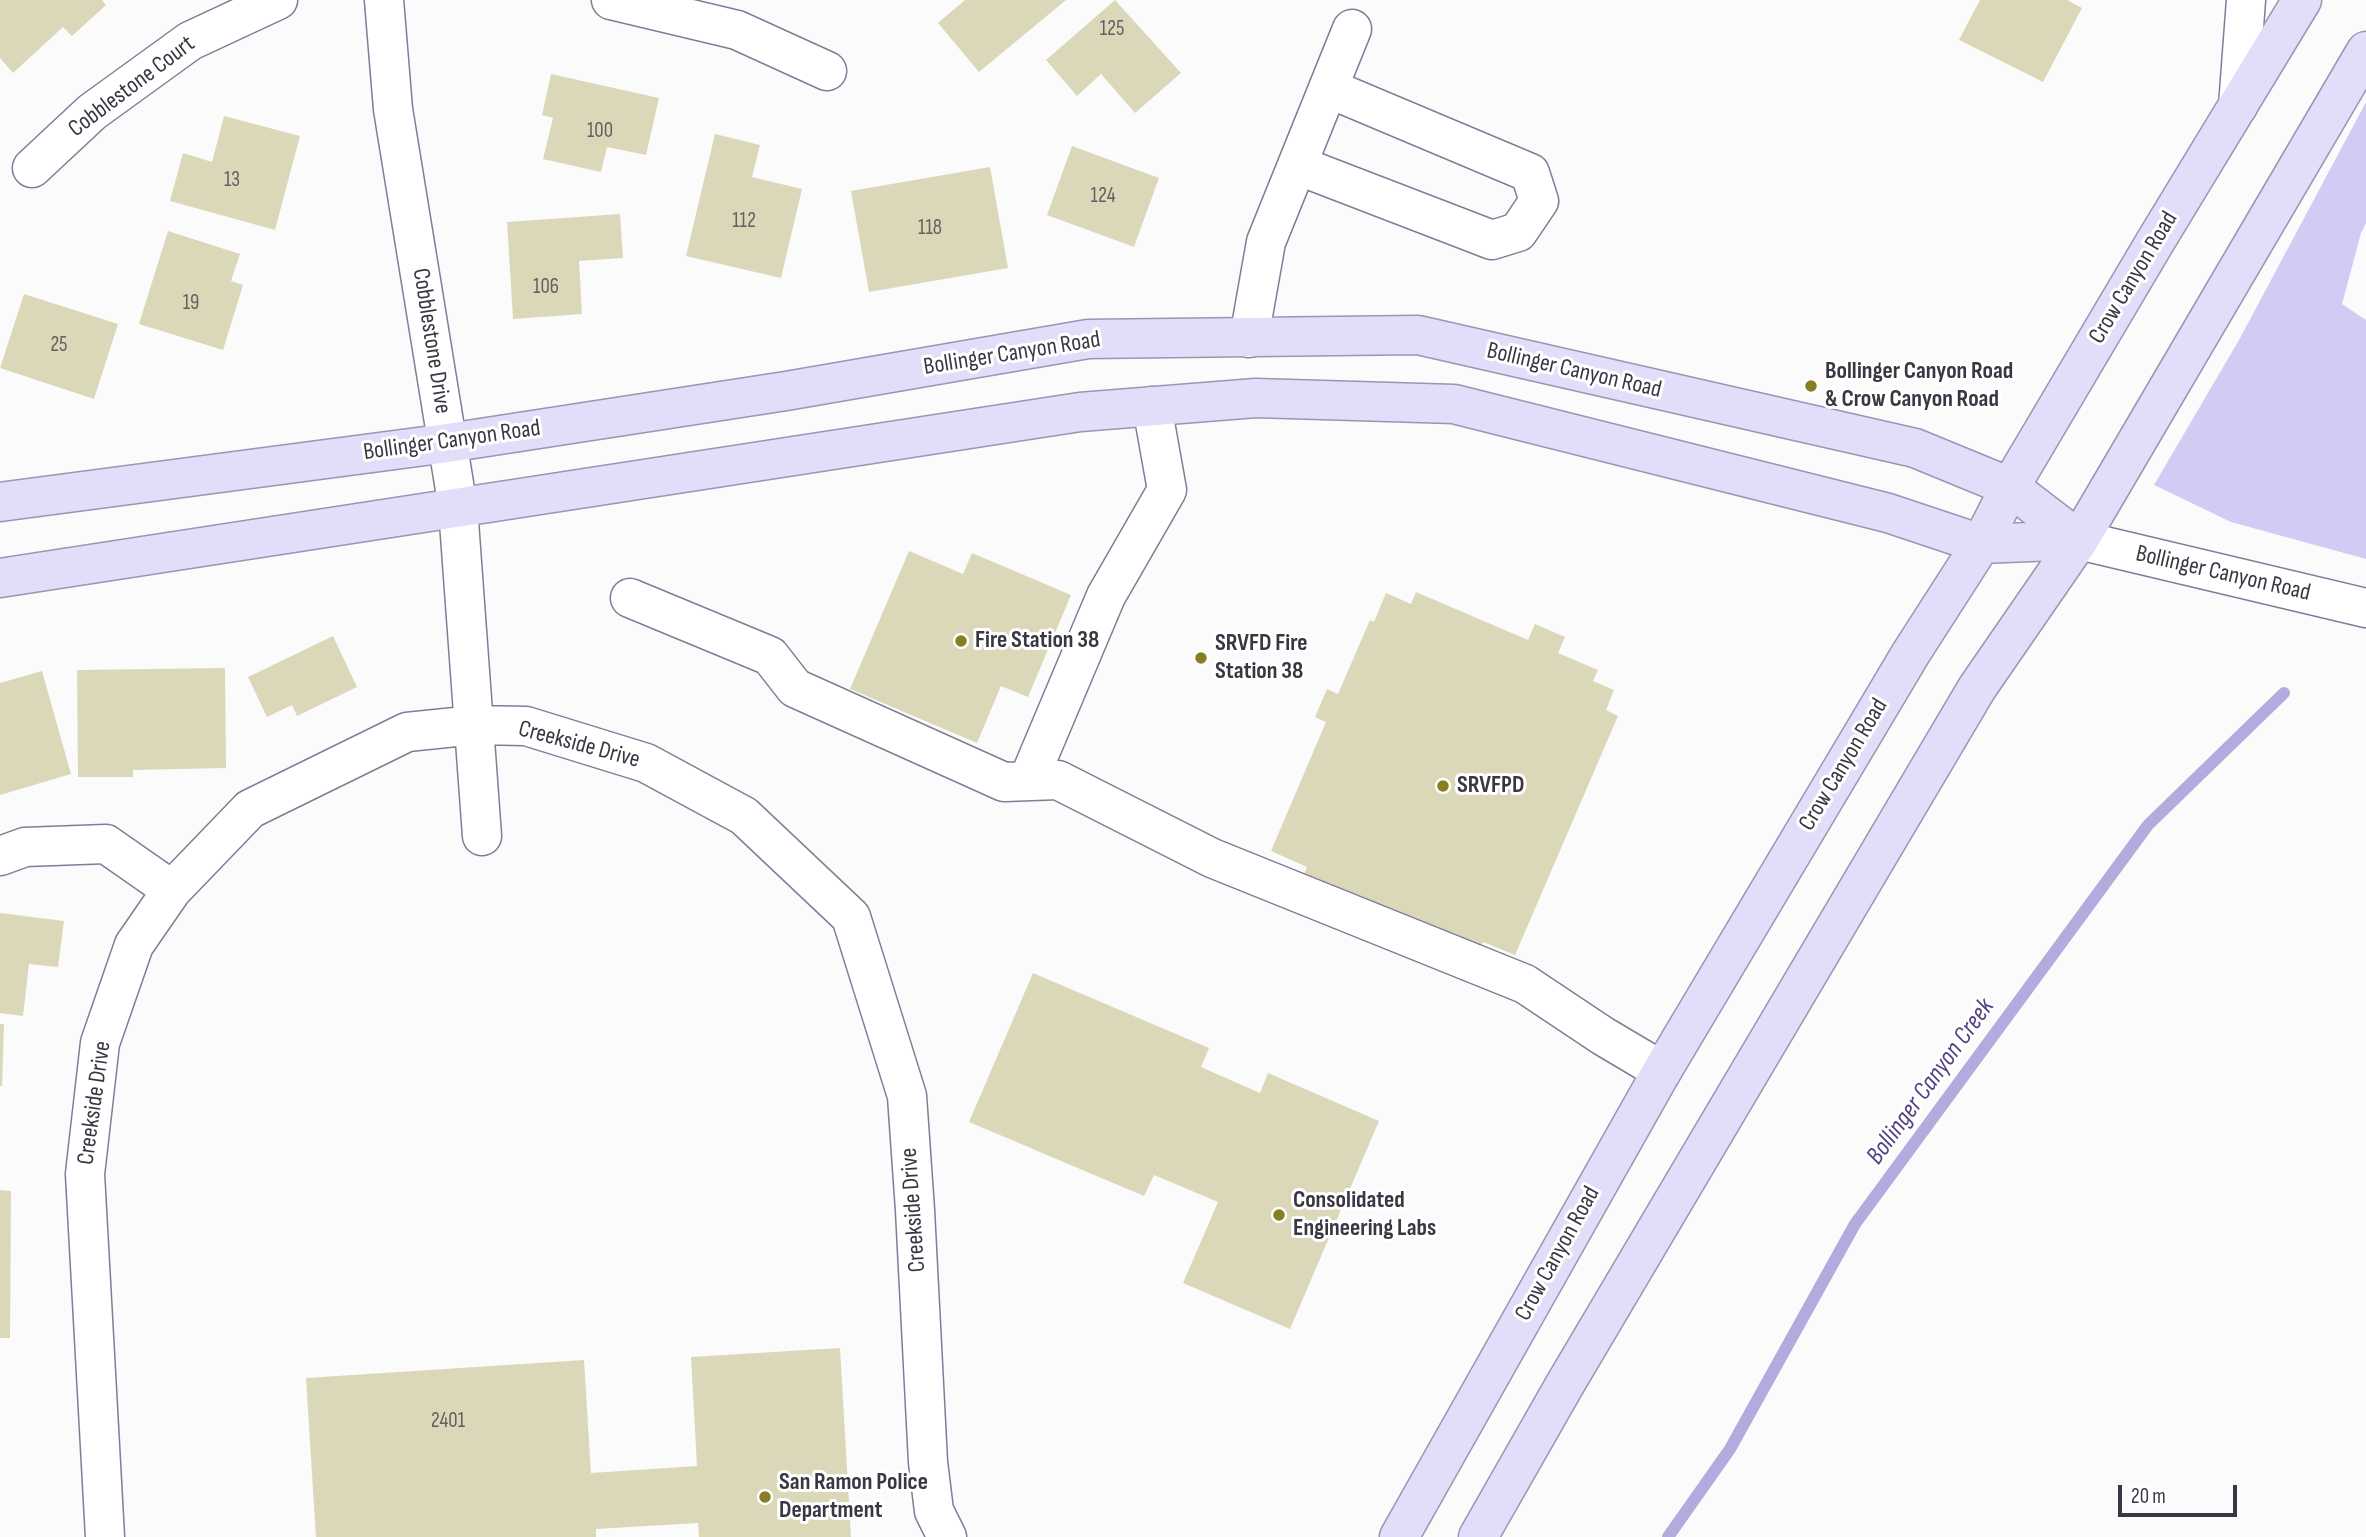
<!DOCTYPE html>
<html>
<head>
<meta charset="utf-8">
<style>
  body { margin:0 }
  #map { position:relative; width:2366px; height:1537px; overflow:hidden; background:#fbfbfb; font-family:"Sofia Sans Condensed",sans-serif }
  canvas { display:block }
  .scale { position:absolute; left:2118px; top:1485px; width:119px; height:32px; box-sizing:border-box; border:4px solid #3a3743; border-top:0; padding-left:9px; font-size:21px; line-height:24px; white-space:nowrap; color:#3a3743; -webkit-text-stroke:5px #fff; paint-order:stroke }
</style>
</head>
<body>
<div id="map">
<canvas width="2366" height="1537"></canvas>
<div class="scale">20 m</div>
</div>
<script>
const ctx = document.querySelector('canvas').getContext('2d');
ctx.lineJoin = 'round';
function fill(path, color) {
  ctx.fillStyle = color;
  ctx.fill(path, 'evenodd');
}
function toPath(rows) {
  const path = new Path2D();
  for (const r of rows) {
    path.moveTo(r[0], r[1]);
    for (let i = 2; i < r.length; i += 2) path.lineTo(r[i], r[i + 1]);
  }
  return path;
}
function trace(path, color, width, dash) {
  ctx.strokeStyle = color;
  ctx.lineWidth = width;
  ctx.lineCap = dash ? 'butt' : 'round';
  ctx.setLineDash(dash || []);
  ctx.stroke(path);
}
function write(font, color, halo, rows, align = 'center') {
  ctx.font = font + ' "Sofia Sans Condensed",sans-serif';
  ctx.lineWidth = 6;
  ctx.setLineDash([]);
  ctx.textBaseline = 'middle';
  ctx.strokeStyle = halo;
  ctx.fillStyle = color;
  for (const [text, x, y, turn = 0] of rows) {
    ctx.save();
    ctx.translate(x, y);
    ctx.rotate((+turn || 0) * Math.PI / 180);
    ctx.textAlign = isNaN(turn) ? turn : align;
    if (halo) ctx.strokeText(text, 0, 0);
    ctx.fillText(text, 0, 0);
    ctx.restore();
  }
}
const green = toPath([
  [2366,102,2366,223,2361,233,2342,304,2366,320,2366,559,2231,522,2154,485,2239,340]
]);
const stream = toPath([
  [1668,1537,1730,1449,1855,1224,2148,825,2284,693]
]);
const building = toPath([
  [0,0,102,0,106,5,72,36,63,27,13,73,0,58],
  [965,0,1066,0,979,72,938,23],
  [1115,0,1181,73,1135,113,1101,74,1077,96,1046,60],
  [1980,0,2067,0,2082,8,2043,82,1959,40],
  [551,74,659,98,646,155,607,147,601,172,543,159,553,118,542,115],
  [224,116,300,136,275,230,170,201,183,153,212,162],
  [715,134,760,145,752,177,802,189,781,278,686,256],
  [1072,146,1159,178,1134,247,1047,215],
  [990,167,1008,268,869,292,851,191],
  [620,214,623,258,579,261,582,314,513,319,507,222],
  [168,231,240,254,231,281,243,285,223,350,139,324],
  [24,294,118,324,94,399,0,368],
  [909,551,963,574,972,553,1071,595,1028,697,1001,686,977,743,850,689],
  [1416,592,1528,640,1535,624,1565,637,1558,653,1598,670,1593,681,1614,690,1606,710,1618,716,1515,955,1483,942,1478,952,1303,877,1307,867,1271,851,1326,722,1315,717,1327,689,1338,694,1370,620,1374,622,1386,593,1411,604],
  [333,636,357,687,297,716,292,705,267,717,248,677],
  [225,668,226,768,133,770,133,777,78,777,77,670],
  [42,671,71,774,0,795,0,683],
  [0,913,64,921,58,967,29,964,23,1016,0,1013],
  [1033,973,1209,1048,1201,1067,1260,1093,1268,1073,1379,1121,1290,1329,1183,1283,1218,1202,1154,1175,1144,1196,969,1122],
  [0,1024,4,1024,2,1086,0,1086],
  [0,1190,11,1191,10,1338,0,1338],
  [840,1348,851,1537,699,1537,698,1523,596,1529,596,1537,316,1537,306,1378,584,1360,591,1473,697,1466,691,1357]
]);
const minor = toPath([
  [384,0,393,109,458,508,482,836],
  [611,0,737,30,827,71],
  [2238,106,2246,0],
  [1297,165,1492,240,1518,232,1539,201,1530,173,1328,88],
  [32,168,92,112,190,41,278,0],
  [1249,338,1266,242,1352,29],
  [2079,540,2366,608],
  [630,598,770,656,795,688,1004,782,1058,780,1212,858,1525,984,1603,1036,1662,1071],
  [1028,781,1106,596,1167,490,1152,406],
  [0,856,25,847,106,844,172,890],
  [105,1537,85,1174,100,1043,134,945,172,890,250,809,407,732,475,725,526,726,646,763,744,816,851,917,907,1096,915,1210,928,1462,934,1511,947,1537]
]);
const major = toPath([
  [0,502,448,443,786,391,1088,339,1418,335,1915,448,2010,487,2079,540],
  [0,578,1080,412,1256,398,1454,404,1888,513,1981,544,2079,540],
  [1399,1537,1662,1071,1911,653,1981,544,2010,487,2155,242,2302,0],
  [1478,1537,1564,1386,1977,688,2079,540,2366,51]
]);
const markers = [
  [1811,386,7,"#877d23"],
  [961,641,7,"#877d23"],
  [1201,658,7,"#877d23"],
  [1443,786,7,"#877d23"],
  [1279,1215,7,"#877d23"],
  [765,1497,7,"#877d23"]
];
const numberNames = [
  ["125",1112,30],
  ["100",600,132],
  ["13",232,181],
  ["124",1103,197],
  ["112",744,222],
  ["118",930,229],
  ["106",546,288],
  ["19",191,304],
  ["25",59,346],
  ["2401",448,1422]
];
const streetNames = [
  ["Cobblestone Court",132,87,-37],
  ["Crow Canyon Road",2134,278,-59],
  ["Cobblestone Drive",431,341,81],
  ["Bollinger Canyon Road",1012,354,-9],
  ["Bollinger Canyon Road",1574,371,13],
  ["Bollinger Canyon Road",452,441,-8],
  ["Bollinger Canyon Road",2223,574,13],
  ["Creekside Drive",579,745,15],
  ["Crow Canyon Road",1844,765,-59],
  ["Creekside Drive",95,1103,-82],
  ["Creekside Drive",914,1210,-94],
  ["Crow Canyon Road",1558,1254,-61]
];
const poiNames = [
  ["Bollinger Canyon Road",1825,372],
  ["& Crow Canyon Road",1825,400],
  ["Fire Station 38",975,641],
  ["SRVFD Fire",1215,644],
  ["Station 38",1215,672],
  ["SRVFPD",1457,786],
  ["Consolidated",1293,1201],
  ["Engineering Labs",1293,1229],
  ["San Ramon Police",779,1483],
  ["Department",779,1511]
];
const waterNames = [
  ["Bollinger Canyon Creek",1931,1082,-54]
];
fill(green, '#d3cbf3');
trace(stream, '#b5aadd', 12);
fill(building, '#dbd8b9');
trace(minor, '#817c97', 41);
trace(major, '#9b94b5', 41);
trace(minor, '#fff', 38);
trace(major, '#e2ddf8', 38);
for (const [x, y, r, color] of markers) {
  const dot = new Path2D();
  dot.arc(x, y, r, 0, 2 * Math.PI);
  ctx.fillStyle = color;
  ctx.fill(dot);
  trace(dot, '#fff', 2.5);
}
write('21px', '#625f60', null, numberNames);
write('24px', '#3a3743', '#fff', streetNames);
write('bold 24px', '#3a3743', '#fff', poiNames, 'left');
write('italic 26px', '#544282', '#fff', waterNames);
</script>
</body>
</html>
